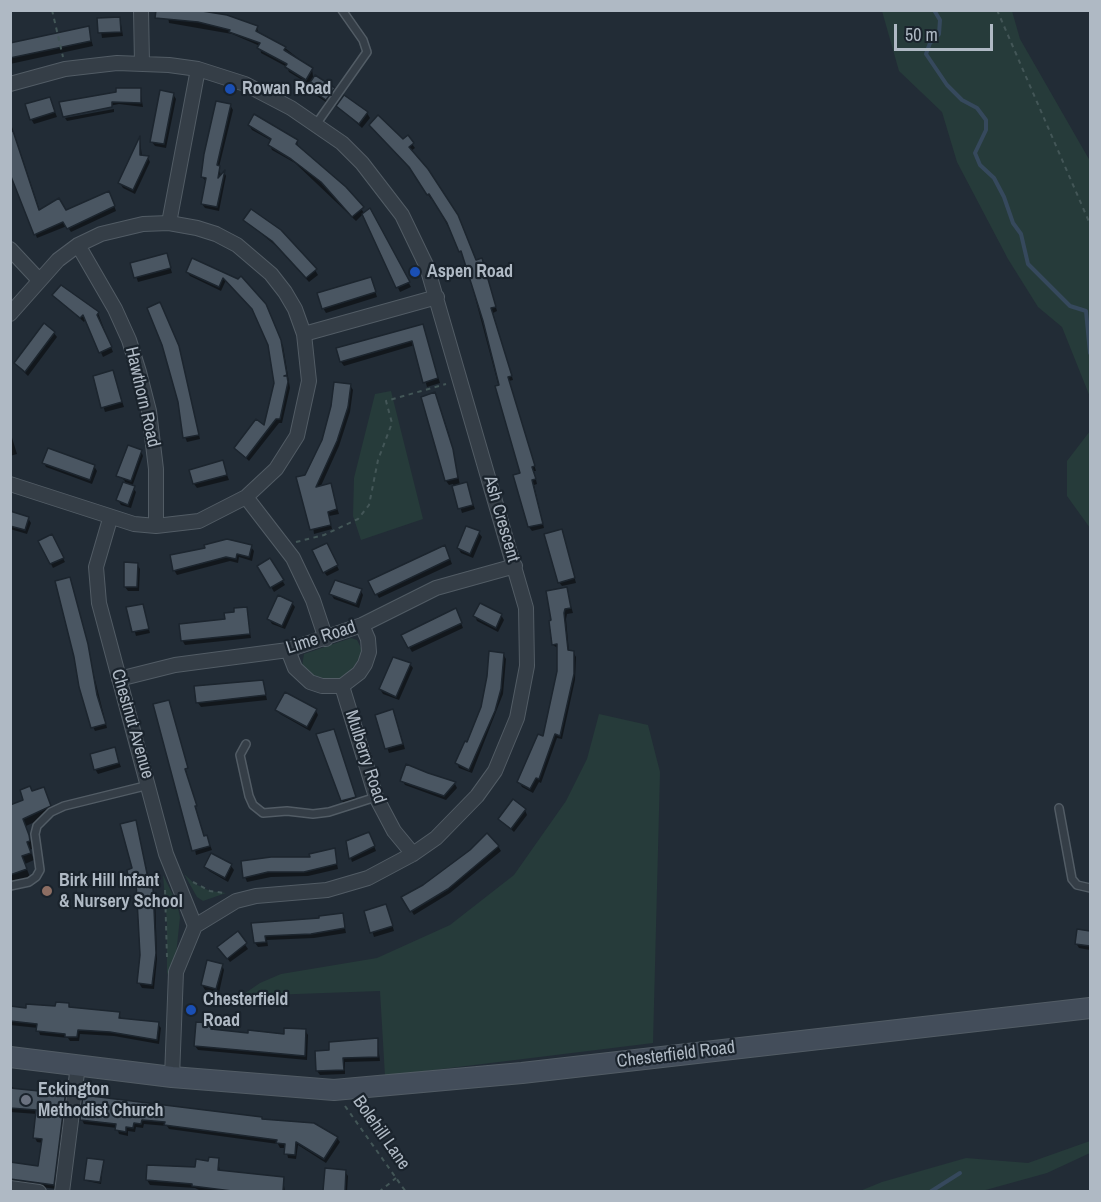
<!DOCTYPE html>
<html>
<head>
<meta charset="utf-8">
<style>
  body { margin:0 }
  #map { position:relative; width:1101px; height:1202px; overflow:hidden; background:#222c36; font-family:"Archivo Narrow",sans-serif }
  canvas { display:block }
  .frame { position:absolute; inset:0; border:12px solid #afb9c4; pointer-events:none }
  .scale { position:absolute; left:894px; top:24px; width:99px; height:27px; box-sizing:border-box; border:3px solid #afb9c4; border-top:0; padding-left:8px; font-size:18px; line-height:21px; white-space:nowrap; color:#afb9c4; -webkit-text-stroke:4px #1a232c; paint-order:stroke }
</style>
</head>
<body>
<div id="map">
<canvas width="1101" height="1202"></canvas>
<div class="frame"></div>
<div class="scale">50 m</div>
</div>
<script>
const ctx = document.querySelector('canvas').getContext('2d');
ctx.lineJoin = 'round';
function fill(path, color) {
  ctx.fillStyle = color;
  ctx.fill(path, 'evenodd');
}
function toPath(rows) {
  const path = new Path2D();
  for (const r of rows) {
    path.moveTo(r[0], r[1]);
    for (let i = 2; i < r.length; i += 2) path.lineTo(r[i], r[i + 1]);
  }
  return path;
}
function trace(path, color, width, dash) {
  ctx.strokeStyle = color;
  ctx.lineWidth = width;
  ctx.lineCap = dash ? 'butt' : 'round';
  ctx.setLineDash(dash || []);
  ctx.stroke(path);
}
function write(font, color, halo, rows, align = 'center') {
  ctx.font = font + ' "Archivo Narrow",sans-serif';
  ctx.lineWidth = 4.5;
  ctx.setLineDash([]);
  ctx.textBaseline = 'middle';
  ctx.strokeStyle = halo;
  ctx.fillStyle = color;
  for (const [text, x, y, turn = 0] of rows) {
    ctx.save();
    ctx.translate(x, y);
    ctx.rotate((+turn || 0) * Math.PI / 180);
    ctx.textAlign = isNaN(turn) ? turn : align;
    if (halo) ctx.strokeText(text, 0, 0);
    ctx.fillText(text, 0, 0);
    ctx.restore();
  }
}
const green = toPath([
  [882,11,1012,11,1020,39,1090,161,1090,397,1062,327,1038,307,1008,259,957,162,942,112,899,71],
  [391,391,423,519,361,540,353,516,354,478,375,394],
  [1090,431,1090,528,1067,496,1067,461],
  [351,638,357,640,363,652,350,673,339,679,324,680,315,678,302,666,304,654],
  [599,714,648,725,660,772,653,1043,385,1076,380,991,241,996,260,983,281,974,377,958,450,925,514,875,566,801,587,759],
  [184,874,195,884,210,891,226,893,203,901,197,897],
  [163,875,177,903,180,917,176,955,167,975,167,923],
  [1090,1141,1090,1153,1047,1173,982,1191,860,1191,882,1182,966,1158,1028,1163]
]);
const shadow = toPath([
  [167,10,193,10,227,17,257,28,259,34,285,48,312,69,313,76,336,94,329,104,311,92,309,88,310,85,289,72,287,67,261,53,260,46,232,34,169,23],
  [120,18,123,36,102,38,99,19],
  [88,28,93,46,10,64,10,45],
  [140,90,143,107,119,104,64,115],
  [173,94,176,99,166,148,155,146,152,142],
  [50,99,57,117,34,124,31,119],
  [230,105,233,110,219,167,221,177,224,172,226,176,219,211,205,208,202,204,207,182,202,177],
  [338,106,367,113,370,118,362,128],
  [114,109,114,112,67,121,65,118],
  [10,121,40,211,65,212,111,197,116,211,71,232,67,226,37,238,10,168],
  [249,125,297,141,298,148,345,188,365,214,370,211,411,287,400,292,363,214,356,221,295,163,272,150,270,145,272,141,252,130],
  [371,125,412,144,415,148,411,151,476,262,481,260,484,265,497,311,493,313,513,380,509,381,536,471,534,471,537,484,534,485,544,528,532,531,529,527,515,476,522,474,464,256,432,197,431,199,413,172],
  [140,140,142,157,148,158,150,162,135,194,123,188,120,183],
  [245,220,315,270,318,275,309,282,276,246],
  [168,259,172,273,138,282,132,264],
  [193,260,238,281,268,311,283,346,290,388,282,423,279,423,249,461,236,448,265,428,275,383,269,344,255,312,226,280,221,291,190,276,187,272],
  [373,284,377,297,326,313,323,308],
  [54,295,98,313,113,352,103,357,86,319,84,322],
  [162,309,180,352,200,439,187,442,185,437],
  [422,326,440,383,427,387,415,345,344,366,341,362],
  [54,333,57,337,28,376,15,363],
  [94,377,114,377,124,407,105,412],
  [350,385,353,390,350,412,339,446,320,488,330,485,339,514,329,516,332,529,314,534,306,476],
  [437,398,449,434,460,485,466,483,475,509,462,513,453,484,449,485,446,481],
  [10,431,17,454,10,456],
  [141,451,143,456,132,487,136,492,131,508,121,505,118,500,125,481,118,475],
  [222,462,229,480,197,488,194,484],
  [44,463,94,466,97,471,92,484,46,467],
  [10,512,28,518,31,523,27,534,10,529],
  [561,530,576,583,562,586,559,582],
  [479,533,482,537,473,558,461,553,458,548],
  [51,536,65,562,53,568,40,542],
  [251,547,254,551,252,561,239,557,238,563,230,561,177,575,174,570],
  [329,549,339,570,327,576,324,572],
  [447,551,452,564,379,598,370,582],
  [270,560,285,585,274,592,259,566],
  [137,564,140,569,139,591,128,591,125,587],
  [71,583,107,728,95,731,93,727],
  [566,589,573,613,567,614,566,619,569,652,573,652,576,657,575,680,562,739,557,738,541,783,539,782,533,793,522,787,519,782,544,738,558,671,559,649,553,645],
  [361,591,363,595,359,608,334,599,331,594],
  [292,603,295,607,285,629,272,624,269,619],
  [142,605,150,633,136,636,128,608],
  [246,609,251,638,185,645,182,640],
  [458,615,463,628,412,652,403,636],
  [501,615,504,620,498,632,477,621,475,616],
  [503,654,506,659,503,694,472,773,459,768,457,763,468,744],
  [410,664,413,668,399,700,383,694,380,689],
  [263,681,267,700,201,707,198,703,196,687],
  [168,702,204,838,207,837,212,850,196,855],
  [277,710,316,711,318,715,310,731,280,714],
  [395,715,405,749,389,753,376,716],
  [336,735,357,802,345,805,342,801],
  [114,749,121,767,98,774,95,769],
  [407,766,455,784,457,788,446,800,405,785,402,780],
  [44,789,54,813,26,826,33,848,30,850,34,860,25,864,30,877,10,884,10,807,25,801,33,793],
  [525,810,527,815,514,832,500,819],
  [136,822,151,889,155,893,157,959,154,989,142,988,139,983,142,955,138,885,133,886,131,882,134,870],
  [371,838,376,851,352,862,347,846],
  [498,846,501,851,450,893,414,915,403,898],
  [334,849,338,869,308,876,271,877,247,882,245,877,312,858],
  [231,866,234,870,228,882,209,871,206,867],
  [388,910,394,931,374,937,366,912],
  [342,914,346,933,314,938,267,940,268,946,258,947,255,943,253,925,321,919],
  [1078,930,1090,932,1090,950,1079,948,1076,943],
  [237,933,248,949,230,962,222,951],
  [222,965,224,970,219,993,205,990,202,985],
  [68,1004,71,1009,119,1013,121,1019,158,1024,161,1028,159,1044,114,1036,80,1034,79,1041,70,1041,68,1038,40,1035,38,1028,10,1025,10,1008,57,1008],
  [211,1025,214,1031,285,1036,305,1030,308,1035,307,1060,198,1050,195,1046],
  [377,1040,380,1061,345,1062,345,1074,320,1075,317,1071,330,1052],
  [10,1085,16,1090,65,1091,68,1096,56,1189,10,1183,10,1164,40,1167,43,1143,37,1142,35,1138,37,1114,10,1112],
  [261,1118,263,1121,337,1138,340,1142,326,1163,298,1145,296,1159,288,1158,286,1148,280,1148,278,1144,169,1129,167,1126,144,1124,143,1128,136,1127,135,1132,128,1131,128,1136,119,1134,117,1128,84,1124,82,1120],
  [218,1160,220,1172,283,1179,285,1192,203,1192,195,1188,150,1185,147,1180,196,1169],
  [103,1162,101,1184,87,1181,86,1180],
  [326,1170,345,1172,348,1176,347,1192,325,1192]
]);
const stream = toPath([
  [934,10,940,20,939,34,930,43,926,54,947,85,962,100,977,108,986,120,986,130,975,153,980,165,994,178,1004,197,1013,223,1021,234,1028,264,1070,306,1086,311,1090,353],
  [930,1192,960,1173]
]);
const building = toPath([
  [156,10,202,11,227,15,258,26,256,31,286,47,284,50,313,68,306,80,285,67,287,64,257,48,260,43,229,32,230,30,198,22,155,18,156,10],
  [120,17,121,32,98,33,97,18,120,17],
  [89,26,91,41,10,58,10,43,89,26],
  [315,75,335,88,326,100,307,87,315,75],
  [116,88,141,88,141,103,112,102,112,107,63,117,59,102,116,92,116,88],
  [160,90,174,93,164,144,150,142,160,90],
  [344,95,368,112,359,124,336,106,344,95],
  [50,97,55,112,30,120,25,104,50,97],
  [216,101,231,104,217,165,220,166,218,178,225,170,217,207,201,204,206,178,201,177,204,154,216,101],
  [254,114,298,140,296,144,346,187,364,207,352,217,321,182,291,159,268,145,271,139,248,125,254,114],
  [378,115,403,139,408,135,414,143,409,147,428,169,458,215,476,260,482,258,496,307,491,308,512,376,508,377,535,466,532,467,536,479,532,480,543,524,528,527,513,475,520,473,495,386,499,385,483,321,461,251,459,252,447,223,429,194,427,195,409,167,369,125,378,115],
  [13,131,39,210,59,198,66,210,109,191,115,206,67,229,63,222,34,235,10,174,10,132,13,131],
  [140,136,140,155,149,156,133,190,118,183,140,136],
  [370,208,410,282,396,288,362,214,370,208],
  [251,209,281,230,317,269,306,278,272,241,243,220,251,209],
  [167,253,171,268,134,278,130,263,167,253],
  [192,258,238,279,241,276,266,304,281,340,287,375,284,376,287,376,288,382,280,419,276,419,246,458,234,448,256,419,264,425,274,383,268,345,252,309,223,278,219,287,186,272,192,258],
  [371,277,376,292,322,309,317,293,371,277],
  [61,285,99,312,97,315,112,347,99,353,83,315,80,318,52,295,61,285],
  [160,302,179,346,199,435,183,438,178,402,162,345,147,308,160,302],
  [44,323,55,332,25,372,14,363,44,323],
  [423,324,438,378,423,383,412,341,340,362,336,348,423,324],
  [113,370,122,402,101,408,93,376,113,370],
  [334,382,351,384,348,407,337,441,316,487,331,483,337,509,328,512,331,525,310,530,296,477,305,475,322,440,331,406,334,382],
  [435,392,453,449,458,478,445,481,421,397,435,392],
  [128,445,142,450,131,481,116,476,128,445],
  [48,448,95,465,90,480,42,463,48,448],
  [223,460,227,475,193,484,189,470,223,460],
  [123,482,135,486,128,505,116,500,123,482],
  [467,482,473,505,458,509,452,486,467,482],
  [10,511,29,517,25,530,10,526,10,511],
  [466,526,480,531,470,554,457,548,466,526],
  [562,529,575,578,558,583,544,534,562,529],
  [52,534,64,558,50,564,38,541,52,534],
  [227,539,252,545,249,557,237,554,236,559,226,557,173,571,170,555,205,548,204,545,227,539],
  [327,543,338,565,323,573,312,550,327,543],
  [445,545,450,559,375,595,368,581,445,545],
  [270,558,284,580,270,588,257,566,270,558],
  [124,562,138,563,137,587,124,587,124,562],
  [70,577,88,644,97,695,106,724,91,728,79,687,74,657,55,581,70,577],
  [335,580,362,589,356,604,329,594,335,580],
  [567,587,571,608,565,609,564,613,568,650,574,651,574,674,560,736,555,734,539,779,536,778,530,789,517,782,538,734,543,736,557,671,557,644,552,645,549,621,551,620,546,591,567,587],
  [278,595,293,602,282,626,267,619,278,595],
  [480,603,502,614,496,628,473,616,480,603],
  [143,604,149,629,132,632,126,607,143,604],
  [247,607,250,634,181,641,179,624,225,619,224,613,234,612,234,608,247,607],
  [456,608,462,623,408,648,401,635,456,608],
  [489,651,504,653,501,689,495,711,469,770,455,763,465,741,467,742,481,707,487,676,489,651],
  [393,657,411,663,396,697,379,689,393,657],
  [263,680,266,695,196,703,194,686,263,680],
  [285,692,317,709,307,727,275,710,285,692],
  [169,700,188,768,185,769,197,806,195,806,204,836,207,835,210,846,192,851,153,704,169,700],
  [393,709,403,744,385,749,375,715,393,709],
  [334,729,356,797,341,801,316,734,334,729],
  [115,747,119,763,94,770,90,754,115,747],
  [406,764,428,773,456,782,444,796,400,781,406,764],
  [30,786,32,791,44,787,51,806,23,819,29,835,30,841,27,842,31,853,22,856,27,869,10,875,10,805,23,800,20,790,30,786],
  [513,799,526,809,511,829,498,819,513,799],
  [136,820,150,888,153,887,156,953,152,985,137,983,140,955,136,881,129,882,127,870,132,868,120,824,136,820],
  [369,832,375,846,349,859,346,841,369,832],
  [487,833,499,846,448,889,410,912,401,897,423,885,470,850,487,833],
  [335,848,337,864,304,872,268,872,243,878,241,861,271,857,310,857,309,854,335,848],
  [211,853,232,864,225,878,204,867,211,853],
  [386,904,393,926,370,933,364,911,386,904],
  [343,913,345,928,311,934,265,936,266,942,254,943,251,923,319,918,319,916,343,913],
  [1077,929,1090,931,1090,946,1075,944,1077,929],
  [238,931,247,943,227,959,217,947,238,931],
  [207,960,223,964,216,989,201,985,207,960],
  [56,1002,69,1003,69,1007,120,1012,119,1018,159,1022,157,1040,110,1032,78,1030,77,1037,65,1037,65,1034,36,1031,37,1024,10,1021,10,1006,26,1008,26,1004,55,1006,56,1002],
  [196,1022,212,1023,211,1029,248,1033,248,1030,284,1034,284,1028,306,1029,305,1056,194,1046,196,1022],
  [378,1038,378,1057,343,1058,344,1070,316,1071,315,1051,329,1050,329,1042,378,1038],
  [39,1087,66,1090,54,1185,10,1179,10,1162,38,1166,42,1139,33,1138,36,1110,10,1108,10,1088,39,1091,39,1087],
  [83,1095,262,1117,262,1119,314,1123,338,1137,324,1159,296,1142,295,1155,284,1154,285,1144,276,1143,277,1140,164,1125,165,1122,142,1120,141,1124,134,1123,133,1128,126,1127,126,1132,115,1130,116,1124,80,1120,83,1095],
  [209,1157,219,1158,218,1170,284,1177,283,1191,232,1191,192,1186,192,1184,146,1180,147,1165,195,1167,196,1159,208,1161,209,1157],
  [87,1158,104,1160,100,1182,84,1180,87,1158],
  [325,1168,346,1170,345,1191,323,1191,325,1168]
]);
const path = toPath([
  [52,10,63,57],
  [997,10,1090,224],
  [296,542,324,535,358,519,369,505,378,460,392,423,386,401,446,384],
  [193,882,210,891,224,893],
  [165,890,167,957],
  [345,1106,406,1192],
  [379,1192,396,1178]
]);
const service = toPath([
  [317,123,367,52,363,40,342,10],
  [246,744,240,755,249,796,253,805,263,813,287,811,313,814,329,812,376,797],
  [1059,808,1072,879,1077,885,1090,888],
  [10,886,29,882,36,877,40,870,35,834,37,826,51,812,64,806,149,785]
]);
const minor = toPath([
  [141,10,142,63],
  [10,84,65,69,117,63,169,65,198,69,245,84,291,108,342,143,362,163,402,215,427,267,526,608,527,666,517,718,495,771,477,796,436,838,413,854,368,878,327,890,256,896,236,901,195,926,176,972,172,1077],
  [169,223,198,69],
  [78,245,115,309,129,340,139,372,149,411,156,469,156,526],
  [10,249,39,280],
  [10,314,58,260,78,245,101,234,143,224,169,223,197,228,216,234,237,245,271,274,285,292,295,309,304,334,309,381,297,436,276,469,246,497,199,521,156,526,134,524,10,484],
  [304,334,437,297],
  [246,497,293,558,313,600,326,639],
  [110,519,96,567,99,603,166,854,195,926],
  [288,650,295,668,310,682,322,686,342,686,359,673,365,664,369,652,368,639,362,625],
  [119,679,175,665,288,650,362,625,436,588,515,566],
  [342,686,376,797,394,831,413,854],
  [10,1188,39,1192],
  [62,1192,78,1065]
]);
const secondary = toPath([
  [10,1057,172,1077,334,1090,522,1073,1090,1008]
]);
const markers = [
  [230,89,6,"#1a4fb4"],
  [415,272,6,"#1a4fb4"],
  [47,891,6,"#8d6e63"],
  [191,1010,6,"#1a4fb4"],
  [26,1100,6,"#6b7280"]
];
const poiNames = [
  ["Rowan Road",242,89],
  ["Aspen Road",427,272],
  ["Birk Hill Infant",59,881],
  ["& Nursery School",59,902],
  ["Chesterfield",203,1000],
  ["Road",203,1021],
  ["Eckington",38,1090],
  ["Methodist Church",38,1111]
];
const streetNames = [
  ["Hawthorn Road",142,397,77],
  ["Ash Crescent",501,519,74],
  ["Lime Road",321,638,-18],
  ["Chestnut Avenue",132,724,74],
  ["Mulberry Road",365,757,72],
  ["Chesterfield Road",676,1055,-7],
  ["Bolehill Lane",381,1133,55]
];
fill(green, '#263b3a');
fill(shadow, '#0007');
trace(stream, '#36495d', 4);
fill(building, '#4a5662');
trace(building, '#1c252e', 1.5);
trace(service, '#525c65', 10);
trace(minor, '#525c65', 16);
trace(secondary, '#525c65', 22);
trace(path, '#435657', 2, [4.5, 4.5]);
trace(service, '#353e47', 7);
trace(minor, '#353e47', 14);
trace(secondary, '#434d5a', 20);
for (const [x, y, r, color] of markers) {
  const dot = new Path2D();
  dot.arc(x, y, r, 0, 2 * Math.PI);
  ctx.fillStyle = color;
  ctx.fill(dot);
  trace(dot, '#1a232c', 2);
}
write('bold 18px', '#afb9c4', '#1a232c', poiNames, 'left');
write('18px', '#afb9c4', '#1a232c', streetNames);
</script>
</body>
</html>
